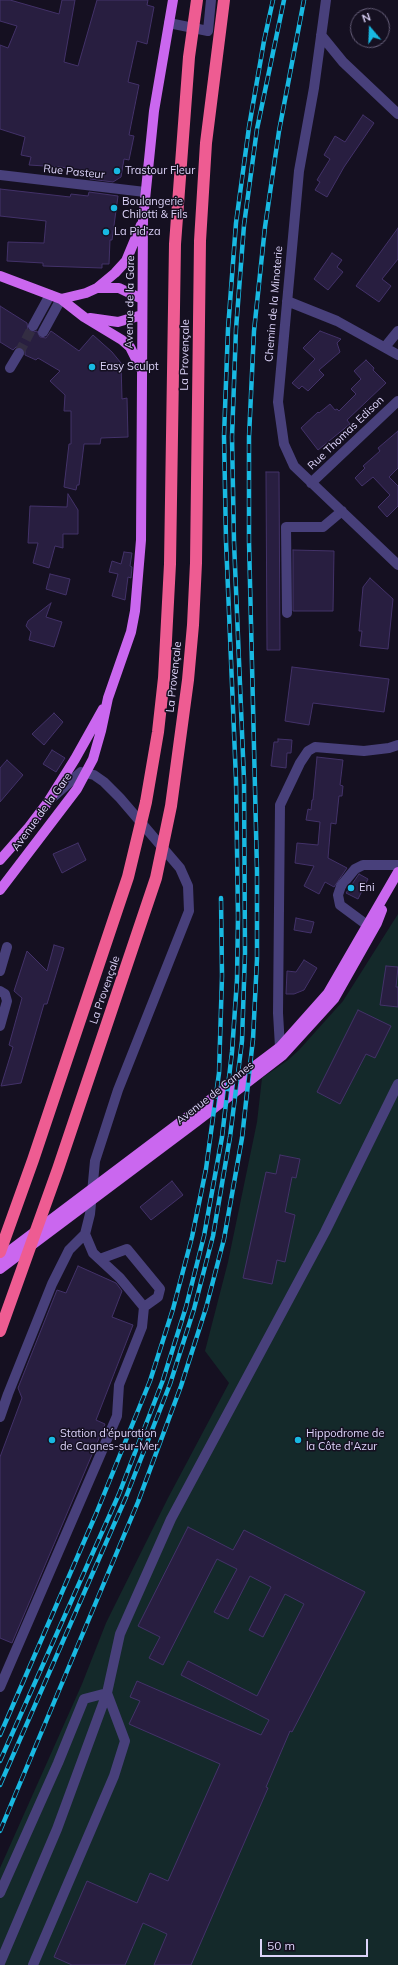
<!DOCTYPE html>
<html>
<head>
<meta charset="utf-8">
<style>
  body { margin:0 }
  #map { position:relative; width:398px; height:1965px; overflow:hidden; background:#151021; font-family:Mulish,sans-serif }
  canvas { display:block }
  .north { position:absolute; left:350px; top:8px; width:40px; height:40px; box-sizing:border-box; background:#151021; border:1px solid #655e78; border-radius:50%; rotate:341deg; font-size:11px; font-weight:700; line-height:16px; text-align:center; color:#ddd4fa }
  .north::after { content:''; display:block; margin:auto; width:14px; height:18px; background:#18b9e2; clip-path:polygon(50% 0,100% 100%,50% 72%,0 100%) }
  .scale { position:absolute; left:260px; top:1939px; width:108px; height:18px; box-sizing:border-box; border:2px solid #ddd4fa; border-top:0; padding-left:5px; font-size:12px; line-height:14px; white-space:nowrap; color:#ddd4fa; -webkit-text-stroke:3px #151021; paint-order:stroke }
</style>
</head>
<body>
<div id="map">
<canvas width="398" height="1965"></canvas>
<div class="north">N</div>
<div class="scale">50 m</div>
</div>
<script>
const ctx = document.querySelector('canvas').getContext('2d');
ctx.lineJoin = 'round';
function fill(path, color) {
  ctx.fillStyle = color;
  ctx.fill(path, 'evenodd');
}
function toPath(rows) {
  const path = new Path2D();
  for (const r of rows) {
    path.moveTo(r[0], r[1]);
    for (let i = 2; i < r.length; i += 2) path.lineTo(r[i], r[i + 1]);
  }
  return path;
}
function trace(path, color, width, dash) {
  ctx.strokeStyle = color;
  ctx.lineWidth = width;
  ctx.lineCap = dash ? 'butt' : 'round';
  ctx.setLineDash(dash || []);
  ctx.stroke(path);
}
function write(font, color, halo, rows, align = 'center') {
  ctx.font = font + ' Mulish,sans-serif';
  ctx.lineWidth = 3;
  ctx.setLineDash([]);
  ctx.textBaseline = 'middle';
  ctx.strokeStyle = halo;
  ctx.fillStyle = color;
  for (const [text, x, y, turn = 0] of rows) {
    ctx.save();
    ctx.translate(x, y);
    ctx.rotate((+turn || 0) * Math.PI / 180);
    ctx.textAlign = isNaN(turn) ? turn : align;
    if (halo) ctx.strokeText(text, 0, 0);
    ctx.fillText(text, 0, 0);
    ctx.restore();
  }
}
const green = toPath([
  [398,914,398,1965,0,1965,0,1868,82,1684,106,1623,168,1498,229,1383,205,1351,228,1262,245,1180,257,1122,262,1078,288,1060,299,1050,343,1001]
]);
const building = toPath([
  [0,0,10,0,59,14,62,0,75,0,64,62,78,66,97,0,148,0,147,5,154,7,147,44,137,41,128,82,139,85,129,135,134,136,129,160,124,159,121,177,113,182,90,179,91,173,61,167,29,165,31,157,21,155,25,137,0,129,0,45,8,48,17,26,0,21,0,0],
  [363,115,374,123,344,167,327,197,315,190,320,182,317,180,330,159,324,155,335,136,345,142,363,115],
  [0,189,70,197,71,194,88,196,89,192,118,196,112,240,110,240,109,264,102,264,102,268,43,266,43,263,7,261,8,242,44,243,46,221,0,216,0,189],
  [398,228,398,259,382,279,391,286,379,302,356,286,398,228],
  [332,253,342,260,337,267,343,272,328,290,314,279,332,253],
  [0,306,27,323,28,330,33,332,37,331,40,337,46,338,51,331,79,351,93,335,112,352,121,363,122,399,127,398,128,437,101,438,100,444,84,444,79,485,77,485,76,490,64,487,69,444,71,444,71,411,64,411,65,395,50,381,60,371,38,358,36,360,25,355,25,350,22,347,16,347,13,350,0,342,0,306],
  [320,331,341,339,337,343,340,352,319,370,324,375,308,391,302,386,299,389,292,383,315,359,303,348,320,331],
  [366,360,374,368,373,370,386,383,347,420,350,424,318,450,301,428,318,412,319,413,330,404,335,410,337,409,339,411,356,394,351,389,361,379,354,371,366,360],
  [398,431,398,468,389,477,398,486,398,506,387,517,378,507,390,495,373,477,362,486,355,478,365,468,363,466,380,451,378,448,398,431],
  [266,472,279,472,280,650,267,650,266,472],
  [68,494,78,510,78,534,63,534,63,548,55,546,49,568,33,563,38,543,28,543,30,506,67,507,68,494],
  [293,550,334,551,333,611,293,611,293,550],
  [124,552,132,553,130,566,132,567,131,578,128,577,125,600,112,596,118,574,109,572,112,561,121,564,124,552],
  [50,574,70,579,66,595,46,589,50,574],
  [370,578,393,599,388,649,360,646,362,631,359,631,363,587,370,578],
  [51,603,46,617,62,622,54,647,29,640,31,632,26,626,28,621,51,603],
  [292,667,389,679,384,712,313,703,309,725,285,721,292,667],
  [54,713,63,722,44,745,32,734,54,713],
  [278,739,292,740,291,753,287,753,286,768,271,766,274,742,278,742,278,739],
  [52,750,65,758,56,772,43,764,52,750],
  [317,757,343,760,340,785,343,786,342,796,339,796,336,824,331,823,328,858,347,868,334,887,325,882,319,894,304,886,314,866,295,863,297,843,318,845,320,822,306,820,308,809,311,810,312,800,313,800,317,757],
  [7,760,23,775,0,802,0,768,7,760],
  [78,843,86,860,62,873,53,854,78,843],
  [359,874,368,879,358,899,346,893,359,874],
  [296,918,314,922,311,933,294,930,296,918],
  [54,945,64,948,47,1004,44,1004,21,1083,1,1086,13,1047,9,1045,22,998,14,991,27,951,47,971,54,945],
  [304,960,317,968,304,990,294,994,286,994,287,971,296,972,304,960],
  [386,966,398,967,396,987,398,987,398,1007,380,1005,386,966],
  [358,1010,391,1026,375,1058,366,1054,340,1104,317,1092,358,1010],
  [280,1155,300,1159,296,1178,292,1177,285,1212,295,1215,285,1262,277,1260,272,1284,243,1278,266,1172,276,1174,280,1155],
  [172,1181,183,1195,151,1220,140,1207,172,1181],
  [78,1266,116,1283,122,1291,112,1317,133,1325,96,1420,105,1424,12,1643,0,1638,0,1457,22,1398,18,1388,57,1290,66,1293,78,1266],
  [188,1527,233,1550,244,1530,365,1592,292,1732,290,1731,266,1787,268,1788,191,1965,154,1965,167,1934,143,1923,125,1965,72,1965,54,1957,87,1881,137,1903,150,1873,168,1881,220,1764,129,1724,140,1701,130,1697,137,1681,261,1735,269,1720,181,1675,188,1661,257,1696,304,1604,285,1594,263,1637,249,1630,271,1587,250,1576,228,1619,214,1612,237,1569,217,1559,163,1665,149,1658,160,1637,138,1626,188,1527]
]);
const minorTunnel = toPath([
  [19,353,33,326]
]);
const minor = toPath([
  [326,0,314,88,299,171,278,402,284,444,294,466,398,565],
  [169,23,208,31,211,0],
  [321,35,343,62,398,114],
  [0,175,145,192],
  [287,301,337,321,398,355],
  [33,326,50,295],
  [43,332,61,299],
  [385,347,398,331],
  [10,368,19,353],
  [311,483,398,401],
  [287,613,286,527,323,527,342,511],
  [367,925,340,905,338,895,341,886,355,869,363,865,398,865],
  [0,971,7,947],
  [0,991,5,994,7,1001,0,1026],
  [280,1047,278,1013,280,805,300,763,308,751,315,747,364,751,389,748,398,745],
  [100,1259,127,1249,160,1289,158,1297,144,1307],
  [0,1417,8,1394,52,1284,69,1250,85,1234,90,1214,95,1161,118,1090,189,911,188,886,180,868,120,798,104,782,94,775,81,772,53,797],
  [0,1687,117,1416,119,1385,142,1327,144,1307,120,1278,93,1253,85,1234],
  [0,1893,58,1763,84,1699,107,1693,125,1741,114,1776,33,1965],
  [0,1963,57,1829,107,1693,120,1634,171,1519,325,1232,398,1084]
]);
const major = toPath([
  [0,276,61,299,84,317,122,340,130,347,141,369],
  [97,288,119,288,142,299],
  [61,299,86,293,97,288,115,273,126,261,141,225],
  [90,318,118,322,142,315],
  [0,860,29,827,48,802,75,759,103,709],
  [0,890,77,789,93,759,101,731,108,698,131,632,135,611,141,540,143,219,154,111,173,0],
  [0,1258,280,1047,328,993,398,872],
  [0,1269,196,1122,283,1055,334,999,377,923,382,910]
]);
const highway = toPath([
  [0,1252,33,1160,128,877,146,802,158,732,164,678,170,564,175,244,189,57,197,0],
  [0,1331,58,1169,156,878,171,806,188,680,193,625,196,563,200,241,206,143,224,0]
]);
const rail = toPath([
  [0,1735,96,1514,150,1381,173,1309,192,1237,206,1169,219,1073,222,976,221,898],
  [0,1761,119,1494,163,1380,186,1307,204,1236,222,1137,232,1052,237,980,238,917,236,780,226,541,224,436,228,329,236,223,249,127,264,41,273,0],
  [0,1785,126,1497,170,1384,194,1309,213,1236,230,1137,242,1041,245,953,244,780,234,542,232,437,236,329,244,225,257,129,284,0],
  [0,1831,138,1502,181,1386,206,1308,224,1239,242,1138,253,1039,257,959,257,871,249,541,249,437,254,331,265,227,279,131,304,0]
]);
const markers = [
  [117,171,4,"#18b9e2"],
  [114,208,4,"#18b9e2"],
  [106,232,4,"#18b9e2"],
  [92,367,4,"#18b9e2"],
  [351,888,4,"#18b9e2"],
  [52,1440,4,"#18b9e2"],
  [298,1440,4,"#18b9e2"]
];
const poiNames = [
  ["Trastour Fleur",125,171],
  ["Boulangerie",122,202],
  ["Chilotti & Fils",122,215],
  ["La Pid’za",114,232],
  ["Easy Sculpt",100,367],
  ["Eni",359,888],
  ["Station d’épuration",60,1434],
  ["de Cagnes-sur-Mer",60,1447],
  ["Hippodrome de",306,1434],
  ["la Côte d'Azur",306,1447]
];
const streetNames = [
  ["Rue Pasteur",74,172,6],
  ["Avenue de la Gare",130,302,-89],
  ["Chemin de la Minoterie",274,304,-85],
  ["La Provençale",185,355,-89],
  ["Rue Thomas Edison",346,433,-44],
  ["La Provençale",174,677,-84],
  ["Avenue de la Gare",42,812,-54],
  ["La Provençale",105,990,-71],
  ["Avenue de Cannes",215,1093,-38]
];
fill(green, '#14292a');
fill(building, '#281e40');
trace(building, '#433269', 1);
trace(minorTunnel, '#332d42', 10, [10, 5]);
trace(minor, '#48407b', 10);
trace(major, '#ca67ef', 10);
trace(highway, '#ee5c92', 12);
trace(rail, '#18b9e2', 4.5);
trace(rail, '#151021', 3, [9]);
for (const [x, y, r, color] of markers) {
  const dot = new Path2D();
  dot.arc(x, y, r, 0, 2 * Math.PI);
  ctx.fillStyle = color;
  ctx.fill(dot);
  trace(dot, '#151021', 1.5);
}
write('11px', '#ddd4fa', '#151021', poiNames, 'left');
write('11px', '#ddd4fa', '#151021', streetNames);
</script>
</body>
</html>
